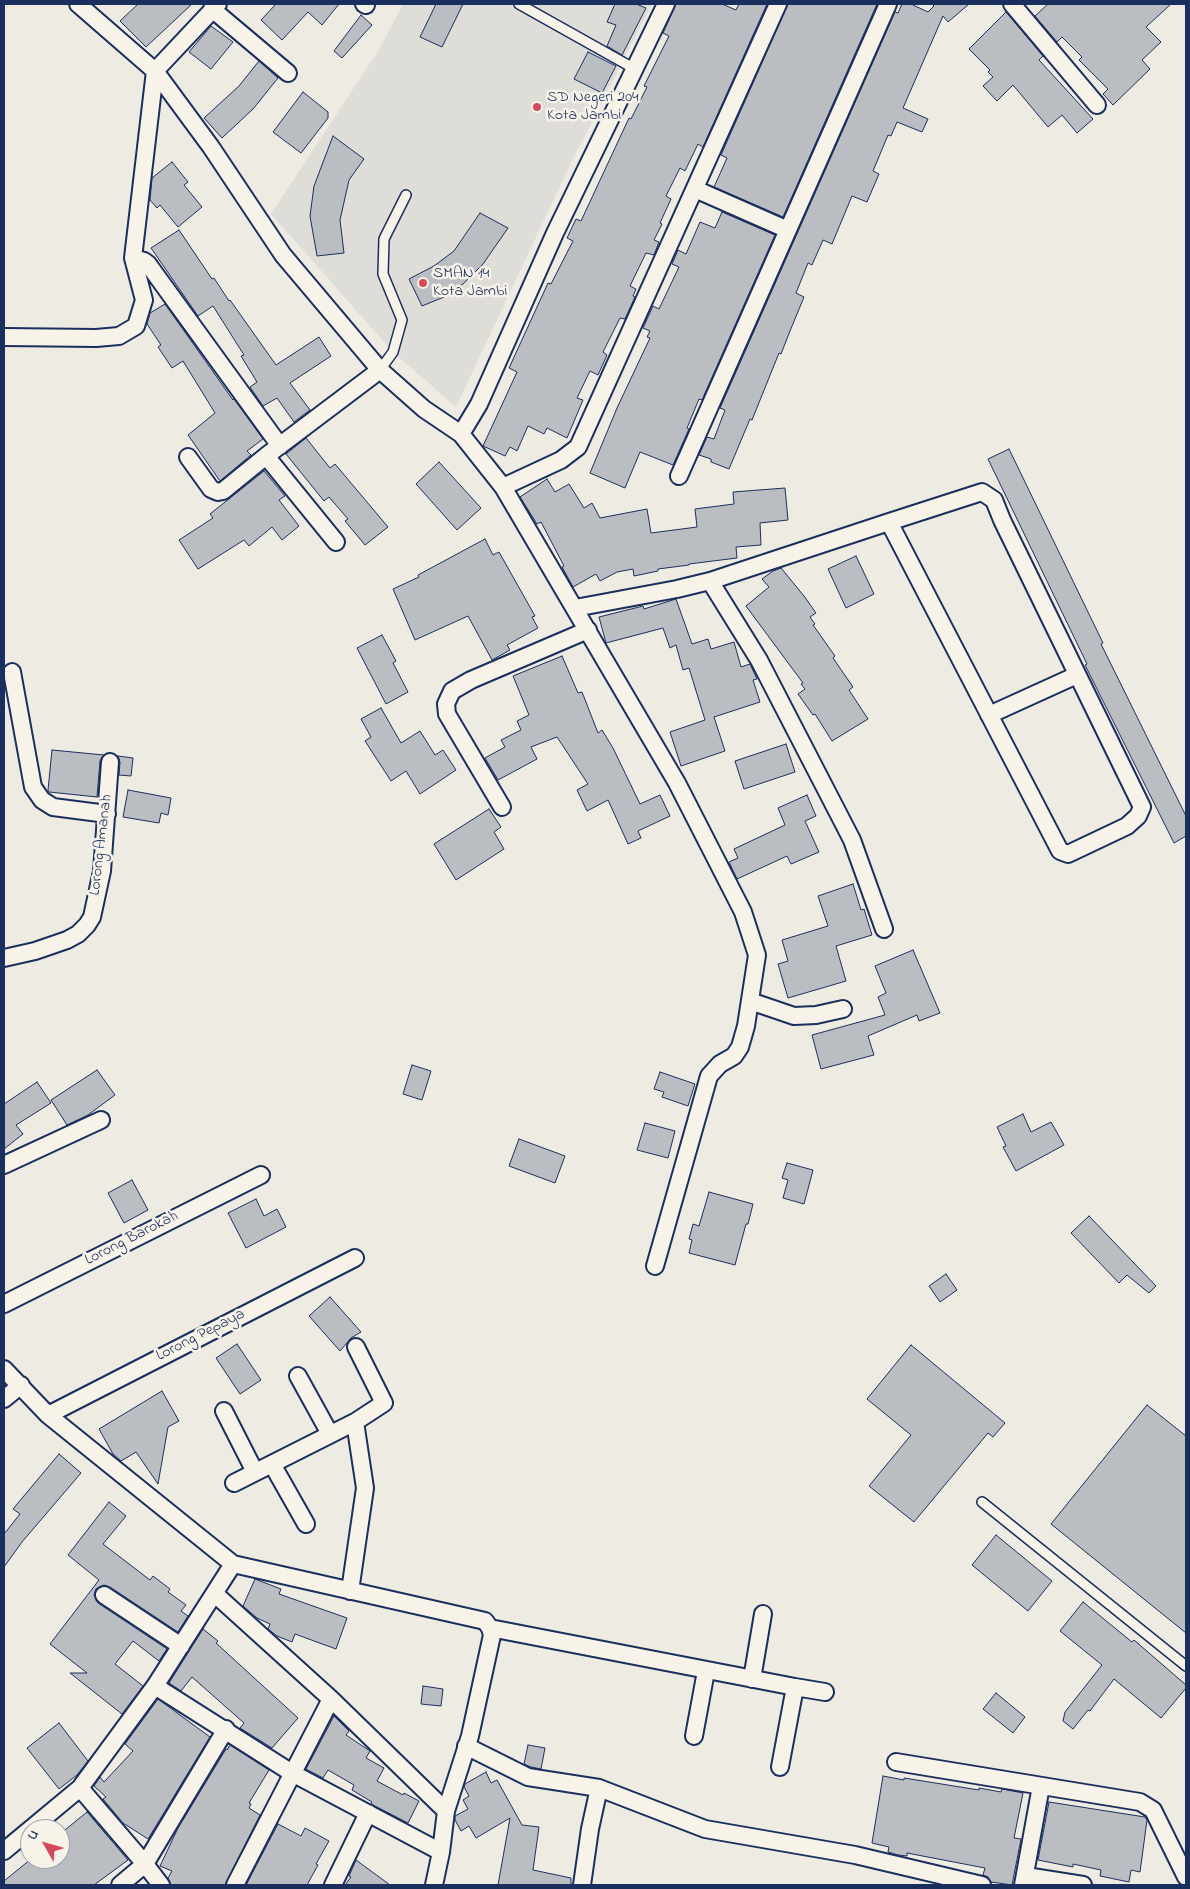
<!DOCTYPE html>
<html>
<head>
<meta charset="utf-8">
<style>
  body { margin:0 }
  #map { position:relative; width:1190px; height:1889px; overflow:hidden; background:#eeebe2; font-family:"Indie Flower",sans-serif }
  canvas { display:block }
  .frame { position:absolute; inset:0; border:5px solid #1b2f5e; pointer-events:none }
  .north { position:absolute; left:20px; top:1819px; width:50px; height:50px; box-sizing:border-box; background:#f7f3e8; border:1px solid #9fa5b1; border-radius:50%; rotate:308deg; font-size:14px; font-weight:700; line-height:20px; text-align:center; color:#1b2f5e }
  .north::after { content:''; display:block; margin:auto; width:18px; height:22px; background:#d1495b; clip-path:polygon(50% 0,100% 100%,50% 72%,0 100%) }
</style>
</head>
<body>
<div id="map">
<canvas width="1190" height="1889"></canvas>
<div class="frame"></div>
<div class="north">U</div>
</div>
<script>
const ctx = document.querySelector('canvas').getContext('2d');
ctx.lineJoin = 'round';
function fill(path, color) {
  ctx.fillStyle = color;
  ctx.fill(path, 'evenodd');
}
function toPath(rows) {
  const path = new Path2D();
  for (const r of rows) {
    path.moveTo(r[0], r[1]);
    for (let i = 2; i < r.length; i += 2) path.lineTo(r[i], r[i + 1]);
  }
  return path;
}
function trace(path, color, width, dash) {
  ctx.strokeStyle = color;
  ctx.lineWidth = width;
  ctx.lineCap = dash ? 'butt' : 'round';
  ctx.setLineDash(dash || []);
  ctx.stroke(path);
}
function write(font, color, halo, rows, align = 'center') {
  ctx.font = font + ' "Indie Flower",sans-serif';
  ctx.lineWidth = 5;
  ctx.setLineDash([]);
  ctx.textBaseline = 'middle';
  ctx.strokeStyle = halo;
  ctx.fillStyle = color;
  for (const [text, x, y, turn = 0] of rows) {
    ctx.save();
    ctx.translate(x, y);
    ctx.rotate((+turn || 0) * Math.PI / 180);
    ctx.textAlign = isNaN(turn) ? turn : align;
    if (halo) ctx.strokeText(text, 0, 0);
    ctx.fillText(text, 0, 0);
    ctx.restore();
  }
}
const built = toPath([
  [403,4,652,4,570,165,456,407,393,352,271,214,380,48]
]);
const building = toPath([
  [138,4,192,4,146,47,120,21,138,4],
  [276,4,339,4,322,25,308,12,282,40,261,20,276,4],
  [436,4,463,4,442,47,420,37,436,4],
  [615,4,636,4,646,8,622,55,607,46,616,25,607,22,615,4],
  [676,4,722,4,736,10,739,4,767,4,703,147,698,144,685,171,680,168,666,196,671,199,660,223,662,224,654,240,659,242,654,255,646,253,630,286,636,289,633,296,635,297,625,319,620,318,603,352,607,355,598,375,590,371,577,398,583,400,567,438,547,428,544,434,528,426,517,451,510,447,505,456,483,446,517,372,509,368,548,283,551,284,573,241,567,238,576,219,581,221,629,118,631,119,647,87,644,86,669,36,663,33,676,4],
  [788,4,877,4,783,217,714,187,727,158,721,155,788,4],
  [902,4,911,4,928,12,934,6,932,4,969,4,948,22,943,16,903,108,928,119,922,132,897,122,891,136,888,135,873,171,879,174,867,202,852,196,832,244,823,240,812,265,808,263,796,293,804,297,790,331,781,354,779,353,752,420,750,419,729,469,711,462,711,459,699,455,707,437,714,439,725,410,720,408,895,12,898,13,902,4],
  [1048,4,1171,4,1146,27,1161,42,1142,60,1150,69,1113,105,1103,94,1108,89,1079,60,1082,57,1062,37,1057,42,1035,16,1048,4],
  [1006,12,1043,56,1039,60,1093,119,1077,133,1062,115,1048,127,1013,85,997,101,983,86,993,77,988,72,990,70,969,49,1006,12],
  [361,15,372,25,342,58,334,51,361,15],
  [211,26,233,42,211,69,189,52,211,26],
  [588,52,616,66,602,93,574,79,588,52],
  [259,61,278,78,253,109,222,138,204,118,239,86,259,61],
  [303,92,328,112,328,118,301,153,273,132,303,92],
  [333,136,364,159,349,180,340,220,344,253,317,256,310,216,314,186,333,136],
  [172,162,188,182,184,185,202,207,178,227,160,205,157,208,150,200,152,178,172,162],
  [722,212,775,235,702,400,699,399,687,428,689,429,673,465,640,452,625,488,590,473,617,408,650,338,647,337,650,331,643,328,653,306,659,309,679,267,672,264,678,250,686,254,700,222,715,228,722,212],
  [480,213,508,228,483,264,463,284,444,297,422,306,409,279,434,266,454,251,480,213],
  [179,230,212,279,214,278,229,301,230,300,276,365,319,337,331,356,290,383,310,410,294,422,277,398,263,406,250,387,257,382,241,356,244,355,213,306,198,316,151,248,179,230],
  [165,304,233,400,234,399,263,439,247,451,251,455,220,481,188,435,215,413,183,361,172,368,158,347,161,345,147,324,150,313,165,304],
  [306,438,330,468,335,464,388,527,365,545,345,521,348,519,329,497,324,501,286,454,306,438],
  [1009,449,1103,643,1101,644,1186,816,1186,836,1174,843,1085,665,1087,664,988,459,1009,449],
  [439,462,481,508,457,530,416,484,439,462],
  [264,471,285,496,279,500,299,526,282,540,272,527,249,546,244,540,198,569,179,540,213,518,210,514,264,471],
  [547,479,555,492,569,484,584,508,592,503,600,518,647,509,651,533,697,527,695,509,734,504,733,492,785,488,788,520,760,523,761,545,736,547,737,558,689,564,689,565,658,569,658,571,634,576,633,569,617,572,600,581,596,574,573,587,562,567,564,566,541,522,537,524,520,497,547,479],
  [485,539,493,555,499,552,535,616,532,617,538,628,507,645,510,650,492,660,468,616,415,640,393,589,419,577,418,575,485,539],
  [856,556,874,594,846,608,828,569,856,556],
  [781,568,804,596,816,613,810,617,815,624,813,625,835,656,833,658,853,687,849,690,868,719,832,741,815,714,813,715,798,694,805,689,801,684,803,683,746,606,769,587,762,579,773,571,781,568],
  [676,599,692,644,708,639,711,649,734,642,741,667,750,664,757,679,753,680,760,702,714,717,725,751,681,766,670,732,705,720,689,668,683,670,676,645,670,648,663,628,606,643,599,617,643,606,644,609,676,599],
  [382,635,396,661,393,663,408,692,386,704,357,648,382,635],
  [562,656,578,693,582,692,598,733,602,730,613,748,640,804,660,795,670,816,638,831,641,838,628,844,608,800,587,811,577,790,588,784,557,737,531,747,537,759,498,780,485,758,505,747,501,740,521,730,517,721,529,715,513,676,562,656],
  [381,708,401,743,420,731,435,755,443,750,456,770,420,794,406,771,391,781,365,741,371,737,361,719,381,708],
  [786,744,795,772,744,789,735,761,786,744],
  [52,750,104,755,100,761,97,797,49,792,48,790,52,750],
  [118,756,133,758,131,776,119,775,120,762,118,756],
  [128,790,171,798,168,815,161,813,159,823,123,817,128,790],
  [807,795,816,816,805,821,819,852,791,864,787,856,737,879,729,862,738,858,734,849,785,825,778,808,807,795],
  [489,809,501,827,494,832,504,849,456,880,434,844,489,809],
  [853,884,861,910,864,909,872,935,836,946,846,981,788,998,778,964,788,961,782,940,828,926,818,896,853,884],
  [913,950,940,1013,919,1021,917,1015,868,1036,874,1055,821,1069,812,1035,885,1015,878,997,886,993,875,966,913,950],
  [412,1065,431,1071,422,1100,403,1094,412,1065],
  [97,1070,115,1095,88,1115,67,1125,51,1100,97,1070],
  [660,1072,695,1084,688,1106,662,1097,664,1092,654,1089,660,1072],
  [37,1082,51,1103,16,1125,23,1134,4,1149,4,1104,37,1082],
  [1023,1114,1031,1132,1051,1122,1064,1145,1016,1171,1003,1147,1006,1146,997,1127,1023,1114],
  [645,1123,675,1131,668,1158,637,1150,645,1123],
  [519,1139,565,1156,555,1183,509,1166,519,1139],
  [787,1163,813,1170,804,1204,783,1198,788,1180,782,1178,787,1163],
  [132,1180,148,1210,124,1223,108,1193,132,1180],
  [709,1192,753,1204,748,1224,746,1224,735,1265,689,1253,692,1240,689,1239,693,1224,699,1226,709,1192],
  [256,1199,264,1216,277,1209,286,1227,246,1248,228,1213,256,1199],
  [1089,1216,1156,1286,1149,1293,1127,1275,1119,1283,1071,1233,1089,1216],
  [946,1274,957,1290,940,1302,929,1286,946,1274],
  [330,1297,361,1332,351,1338,340,1351,309,1316,330,1297],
  [237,1344,261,1380,240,1394,216,1358,237,1344],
  [911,1345,1005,1423,993,1437,988,1433,914,1522,869,1486,911,1435,867,1399,911,1345],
  [162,1391,179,1421,168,1427,158,1484,136,1452,121,1461,113,1454,99,1429,162,1391],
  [1147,1405,1186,1436,1186,1633,1051,1524,1147,1405],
  [59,1454,81,1473,22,1542,4,1567,4,1534,20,1514,13,1509,59,1454],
  [109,1502,126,1516,103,1544,150,1580,153,1576,170,1589,168,1592,186,1605,181,1611,188,1616,178,1632,110,1587,104,1585,96,1589,94,1595,98,1603,167,1649,159,1661,133,1641,115,1664,143,1686,122,1714,70,1673,87,1673,50,1644,99,1580,68,1555,109,1502],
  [996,1535,1052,1581,1028,1611,972,1565,996,1535],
  [255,1579,281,1589,279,1594,347,1618,336,1649,295,1634,292,1642,277,1636,268,1629,270,1624,257,1618,243,1606,255,1579],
  [1083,1602,1132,1642,1134,1640,1186,1685,1186,1688,1161,1718,1114,1679,1090,1711,1088,1710,1073,1729,1063,1721,1065,1712,1102,1665,1060,1631,1083,1602],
  [203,1629,218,1641,216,1643,298,1718,272,1748,240,1728,244,1723,192,1677,181,1691,169,1683,203,1629],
  [423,1686,443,1689,441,1706,421,1704,423,1686],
  [996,1693,1025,1717,1013,1733,983,1709,996,1693],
  [158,1699,210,1737,148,1839,123,1823,103,1799,106,1797,94,1786,100,1777,104,1782,133,1751,125,1744,158,1699],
  [334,1716,349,1731,346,1735,370,1751,366,1758,384,1768,377,1781,403,1795,404,1793,419,1801,408,1823,371,1804,372,1802,352,1790,354,1785,328,1770,323,1778,306,1769,334,1716],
  [59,1723,88,1761,77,1775,59,1789,27,1748,59,1723],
  [230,1745,269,1770,249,1803,251,1804,249,1808,260,1815,225,1885,171,1885,168,1878,172,1871,160,1866,178,1828,226,1749,227,1750,230,1745],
  [528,1745,545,1748,541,1769,531,1767,524,1764,528,1745],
  [486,1772,491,1783,497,1780,522,1825,539,1827,533,1870,571,1878,571,1885,498,1885,510,1818,476,1838,469,1826,461,1831,455,1820,455,1816,468,1809,463,1800,469,1796,464,1787,465,1784,486,1772],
  [883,1776,904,1780,904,1778,979,1790,979,1788,1001,1792,1002,1789,1023,1793,1014,1838,1021,1839,1012,1885,991,1882,988,1877,983,1875,985,1868,907,1853,907,1856,898,1855,888,1852,889,1847,872,1843,883,1776],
  [1049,1802,1145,1817,1147,1820,1140,1872,1131,1870,1129,1882,1100,1876,1101,1870,1073,1864,1073,1867,1038,1860,1049,1802],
  [87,1812,128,1860,94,1885,4,1885,4,1881,31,1859,60,1859,60,1834,87,1812],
  [278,1824,301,1836,305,1828,329,1841,316,1864,318,1865,307,1885,246,1885,278,1824],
  [356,1860,390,1885,345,1885,351,1877,349,1876,356,1860]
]);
const lane = toPath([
  [519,4,635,69],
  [380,370,393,352,402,320,383,274,384,239,406,195],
  [982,1502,1186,1666]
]);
const street = toPath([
  [78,4,155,71,211,147,283,255,380,370,424,409,461,434,503,487,677,783,743,912,757,955,746,1026,740,1047,734,1056,720,1064,709,1076,655,1266],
  [364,4,366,5],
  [1012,4,1097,105],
  [212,9,288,73],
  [695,189,788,230],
  [133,258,144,261,148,264,280,446],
  [4,337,96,338,119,336,136,326,144,300,133,258,155,71,218,4],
  [461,434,479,404,555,233,666,4],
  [266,456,336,542],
  [188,457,211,489,218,492,223,491,266,456,380,370],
  [679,476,888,4],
  [503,487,561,460,578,447,778,4],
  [710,581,759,660,852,840,884,929],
  [575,608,677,589,710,581,889,522,982,492,994,500,1002,520,1142,807,1138,816,1127,826,1068,854,1060,851,889,522],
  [12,672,33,787,42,800,53,807,107,814],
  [989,715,1077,675],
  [502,807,447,714,446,704,452,691,471,680,588,630],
  [4,958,35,951,67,940,78,934,87,925,92,917,102,871,110,762],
  [750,1001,794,1016,816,1015,843,1009],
  [4,1165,101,1120],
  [4,1304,261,1175],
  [4,1369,48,1415,233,1564,485,1621,490,1628,492,1635,470,1736,446,1811,441,1852,292,1773,155,1686],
  [298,1376,330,1434],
  [4,1399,21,1385],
  [224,1411,255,1472],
  [48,1415,355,1258],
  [355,1422,384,1403,356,1347],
  [272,1464,306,1524],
  [234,1483,355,1422,365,1488,350,1591],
  [215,1594,331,1699,446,1811],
  [104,1595,181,1646],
  [490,1628,795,1687,780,1767],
  [752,1679,763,1614],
  [795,1687,825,1692],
  [694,1736,706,1671],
  [466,1746,528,1777,599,1788,705,1829,855,1855,982,1885],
  [896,1762,1140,1802,1153,1810,1186,1877],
  [80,1788,145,1864,161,1885],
  [4,1851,80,1788,155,1686,233,1564],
  [1026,1876,1083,1885],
  [120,1885,145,1864,226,1729],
  [235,1885,331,1699],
  [333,1885,368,1813],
  [434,1885,441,1852],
  [582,1885,590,1829,599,1788],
  [1023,1885,1041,1786]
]);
const markers = [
  [537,107,5,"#d1495b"],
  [423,283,5,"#d1495b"]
];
const poiNames = [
  ["SD Negeri 204",547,98],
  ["Kota Jambi",547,116],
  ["SMAN 14",433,274],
  ["Kota Jambi",433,292]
];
const streetNames = [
  ["Lorong Amanah",102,845,-83],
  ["Lorong Barokah",132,1239,-27],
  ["Lorong Pepaya",201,1336,-27]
];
fill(built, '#deddd8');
fill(building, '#babdc2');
trace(building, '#1b2f5e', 1);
trace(lane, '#1b2f5e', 12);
trace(street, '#1b2f5e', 20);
trace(lane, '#f7f3e8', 9);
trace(street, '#f7f3e8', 16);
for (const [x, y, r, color] of markers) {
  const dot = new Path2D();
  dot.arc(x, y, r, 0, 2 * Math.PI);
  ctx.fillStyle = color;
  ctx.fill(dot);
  trace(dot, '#f7f3e8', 2);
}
write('16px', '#1b2f5e', '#f7f3e8', poiNames, 'left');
write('16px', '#1b2f5e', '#f7f3e8', streetNames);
</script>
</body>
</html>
